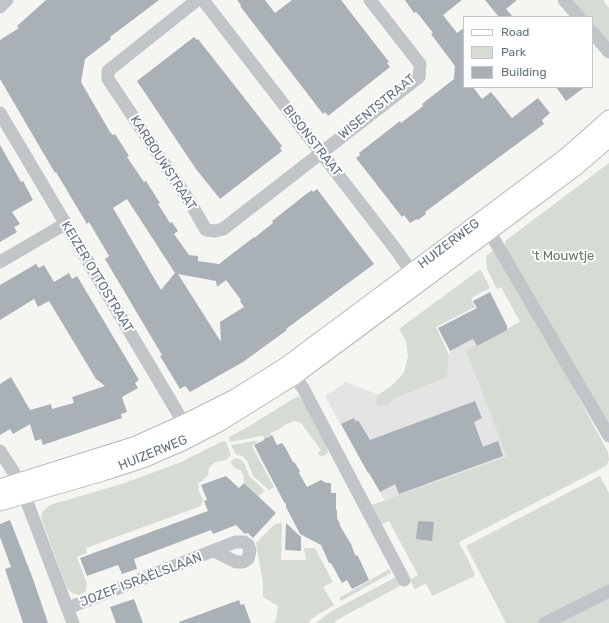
<!DOCTYPE html>
<html>
<head>
<meta charset="utf-8">
<style>
  body { margin:0 }
  #map { position:relative; width:609px; height:623px; overflow:hidden; background:#f5f5f2; font-family:Rubik,sans-serif }
  canvas { display:block }
  .legend { position:absolute; left:463px; top:16px; width:130px; height:72px; box-sizing:border-box; background:#fff; border:1px solid #c1c7cd; margin:0; padding:5px 7px; list-style:none; font-size:12px; color:#657482 }
  .legend li { display:flex; align-items:center; gap:8px; height:20px }
  .legend b { width:20px; border:1px solid #c1c7cd }
</style>
</head>
<body>
<div id="map">
<canvas width="609" height="623"></canvas>
<ul class="legend">
<li><b style="height:5px;background:#fff"></b>Road</li>
<li><b style="height:11px;background:#d6dcd3"></b>Park</li>
<li><b style="height:11px;background:#aab1b6"></b>Building</li>
</ul>
</div>
<script>
const ctx = document.querySelector('canvas').getContext('2d');
ctx.lineJoin = 'round';
function fill(path, color) {
  ctx.fillStyle = color;
  ctx.fill(path, 'evenodd');
}
function toPath(rows) {
  const path = new Path2D();
  for (const r of rows) {
    path.moveTo(r[0], r[1]);
    for (let i = 2; i < r.length; i += 2) path.lineTo(r[i], r[i + 1]);
  }
  return path;
}
function trace(path, color, width, dash) {
  ctx.strokeStyle = color;
  ctx.lineWidth = width;
  ctx.lineCap = dash ? 'butt' : 'round';
  ctx.setLineDash(dash || []);
  ctx.stroke(path);
}
function write(font, color, halo, rows, align = 'center') {
  ctx.font = font + ' Rubik,sans-serif';
  ctx.lineWidth = 4;
  ctx.setLineDash([]);
  ctx.textBaseline = 'middle';
  ctx.strokeStyle = halo;
  ctx.fillStyle = color;
  for (const [text, x, y, turn = 0] of rows) {
    ctx.save();
    ctx.translate(x, y);
    ctx.rotate((+turn || 0) * Math.PI / 180);
    ctx.textAlign = isNaN(turn) ? turn : align;
    if (halo) ctx.strokeText(text, 0, 0);
    ctx.fillText(text, 0, 0);
    ctx.restore();
  }
}
const built = toPath([
  [523,321,578,435,388,506,371,476,368,473,325,396,346,382,379,395,448,366,450,351,473,339,477,346]
]);
const green = toPath([
  [570,0,603,0,609,8,609,44,592,28,592,17,583,17],
  [609,163,609,435,505,249,505,241],
  [497,247,608,452,609,460,606,466,461,541,459,543,469,561,475,576,432,596,427,585,424,584,415,589,415,590,410,580,418,575,389,521,382,524,372,505,507,457,466,350,520,322,501,287,497,289,487,269,486,256],
  [479,270,482,272,490,288,471,298,475,307,436,327,449,355,447,377,393,399,389,404,378,407,375,402,378,395,390,387,404,373,408,357,406,341,399,329],
  [298,396,303,401,326,443,328,452,326,455,321,456,317,454,321,450,301,423,294,421,285,425,278,430,270,433,271,435,267,437,261,436,230,442,229,437,246,428],
  [223,441,226,442,231,455,226,460,215,462,209,468,208,475,202,481,198,483,199,487,198,489,203,500,201,506,86,548,87,553,77,557,87,584,86,591,79,595,72,593,67,588,41,518,43,511,50,505,125,483,181,462],
  [255,441,259,441,252,446,274,487,269,490,253,476,247,461,243,457,236,454,231,445],
  [235,458,240,459,244,463,250,477,263,489,264,492,258,496,244,482,244,476,240,470,236,469,230,462],
  [600,476,609,493,609,623,506,623,466,546],
  [282,523,281,560,306,560,304,548,315,548,333,582,323,587,334,605,311,619,309,623,274,623,276,620,278,606,263,597,263,583,256,543,275,524],
  [389,569,391,573,341,601,339,598],
  [396,577,400,586,335,621,335,623,316,623,330,612]
]);
const building = toPath([
  [46,0,159,0,110,37,111,39,85,59,81,82,110,132,113,135,115,134,129,156,127,157,144,182,146,181,160,203,158,204,170,223,172,222,178,231,174,234,189,255,198,256,198,261,219,264,254,237,254,238,273,223,272,221,305,195,312,190,313,192,317,189,374,264,286,329,287,330,243,362,190,392,185,386,180,389,160,356,162,355,105,259,109,256,89,222,87,224,56,172,55,173,0,79,0,40,19,28,17,26],
  [127,199,175,273,161,290,113,208],
  [178,274,216,281,217,287,226,280,241,300,240,301,244,307,220,322,221,342],
  [237,0,265,0,275,13,292,0,341,0,389,62,387,63,390,67,328,116,325,112,323,114,240,6,241,5],
  [405,0,462,0,443,15,457,33,464,28,464,87,473,87,482,99,491,92,512,118,538,98,550,113,542,120,544,124,425,212,426,214,418,220,417,219,410,223,404,215,402,217,356,158,360,155,359,153,400,121,401,123,423,106,422,104,454,79,455,66,431,34,433,33,419,15,416,12,414,13],
  [485,0,517,0,506,9,513,17,499,17],
  [194,37,197,40,198,39,282,146,280,148,282,151,220,199,196,169,137,81],
  [556,87,585,87,566,101],
  [0,145,21,182,23,181,33,200,12,212,20,224,14,227,17,232,0,242],
  [36,264,39,268,44,265,54,282,69,273,72,279,77,276,139,380,135,383,138,388,122,397,127,412,121,414,122,418,43,445,41,439,35,441,30,424,13,434,10,429,0,435,0,384,11,377,30,410,51,404,52,409,74,403,72,397,105,386,96,379,49,301,38,307,34,299,0,320,0,285],
  [490,292,507,326,507,330,477,346,473,339,450,351,438,328,477,308,473,301],
  [475,401,482,418,474,422,483,447,498,441,503,456,399,494,395,484,380,492,369,473,368,473,341,424,354,418,356,422,358,420,370,440],
  [272,435,277,445,282,443,285,447,293,462,295,463,300,471,299,473,307,487,321,480,326,483,331,483,331,493,336,493,336,509,337,511,337,518,340,524,340,526,351,544,355,555,358,556,369,580,352,589,347,580,342,583,331,563,329,563,321,545,300,534,286,507,286,502,285,504,254,445,264,440,265,437,267,438],
  [226,476,239,488,244,483,276,513,253,538,248,533,245,534,236,525,213,534,211,530,134,559,137,569,122,574,118,565,87,576,80,558,208,511,204,501,207,500,201,485],
  [10,520,33,579,48,623,23,623,5,569,11,567,0,537,0,524],
  [418,521,434,522,432,541,416,539],
  [286,523,301,537,301,551,285,550],
  [134,599,143,623,116,623,110,607],
  [239,600,241,605,244,604,251,623,179,623,179,622]
]);
const minor = toPath([
  [197,0,108,71,108,79,190,202,206,230,215,231,223,229,419,77,420,64,370,0],
  [203,0,397,251,417,280],
  [564,0,579,17],
  [0,7,7,0],
  [592,32,609,52],
  [0,113,179,415,186,432],
  [489,231,609,436],
  [0,262,65,224],
  [289,369,303,388,404,580],
  [0,451,13,471,27,502,73,623],
  [68,608,235,542,244,542,248,545,250,550,248,559,243,562,236,562,214,551],
  [545,623,609,591]
]);
const major = toPath([
  [0,488,136,445,183,424,235,398,286,366,482,220,566,157,609,119],
  [0,502,103,472,143,459,182,442,217,424,294,376,352,333,574,168,609,138]
]);
const streetNames = [
  ["WISENTSTRAAT",377,107,-39],
  ["BISONSTRAAT",312,141,52],
  ["KARBOUWSTRAAT",163,163,57],
  ["HUIZERWEG",449,244,-37],
  ["KEIZER OTTOSTRAAT",97,277,59],
  ["HUIZERWEG",153,453,-22],
  ["JOZEF ISRAËLSLAAN",141,580,-21]
];
const parkNames = [
  ["'t Mouwtje",563,256]
];
fill(built, '#e3e4e3');
fill(green, '#d6dcd3');
fill(building, '#aab1b6');
trace(major, '#b4b8bc', 19);
trace(minor, '#c1c5c8', 13);
trace(major, '#fff', 17);
write('13px', '#657482', '#fff', streetNames);
write('13px', '#677964', '#fff', parkNames);
</script>
</body>
</html>
